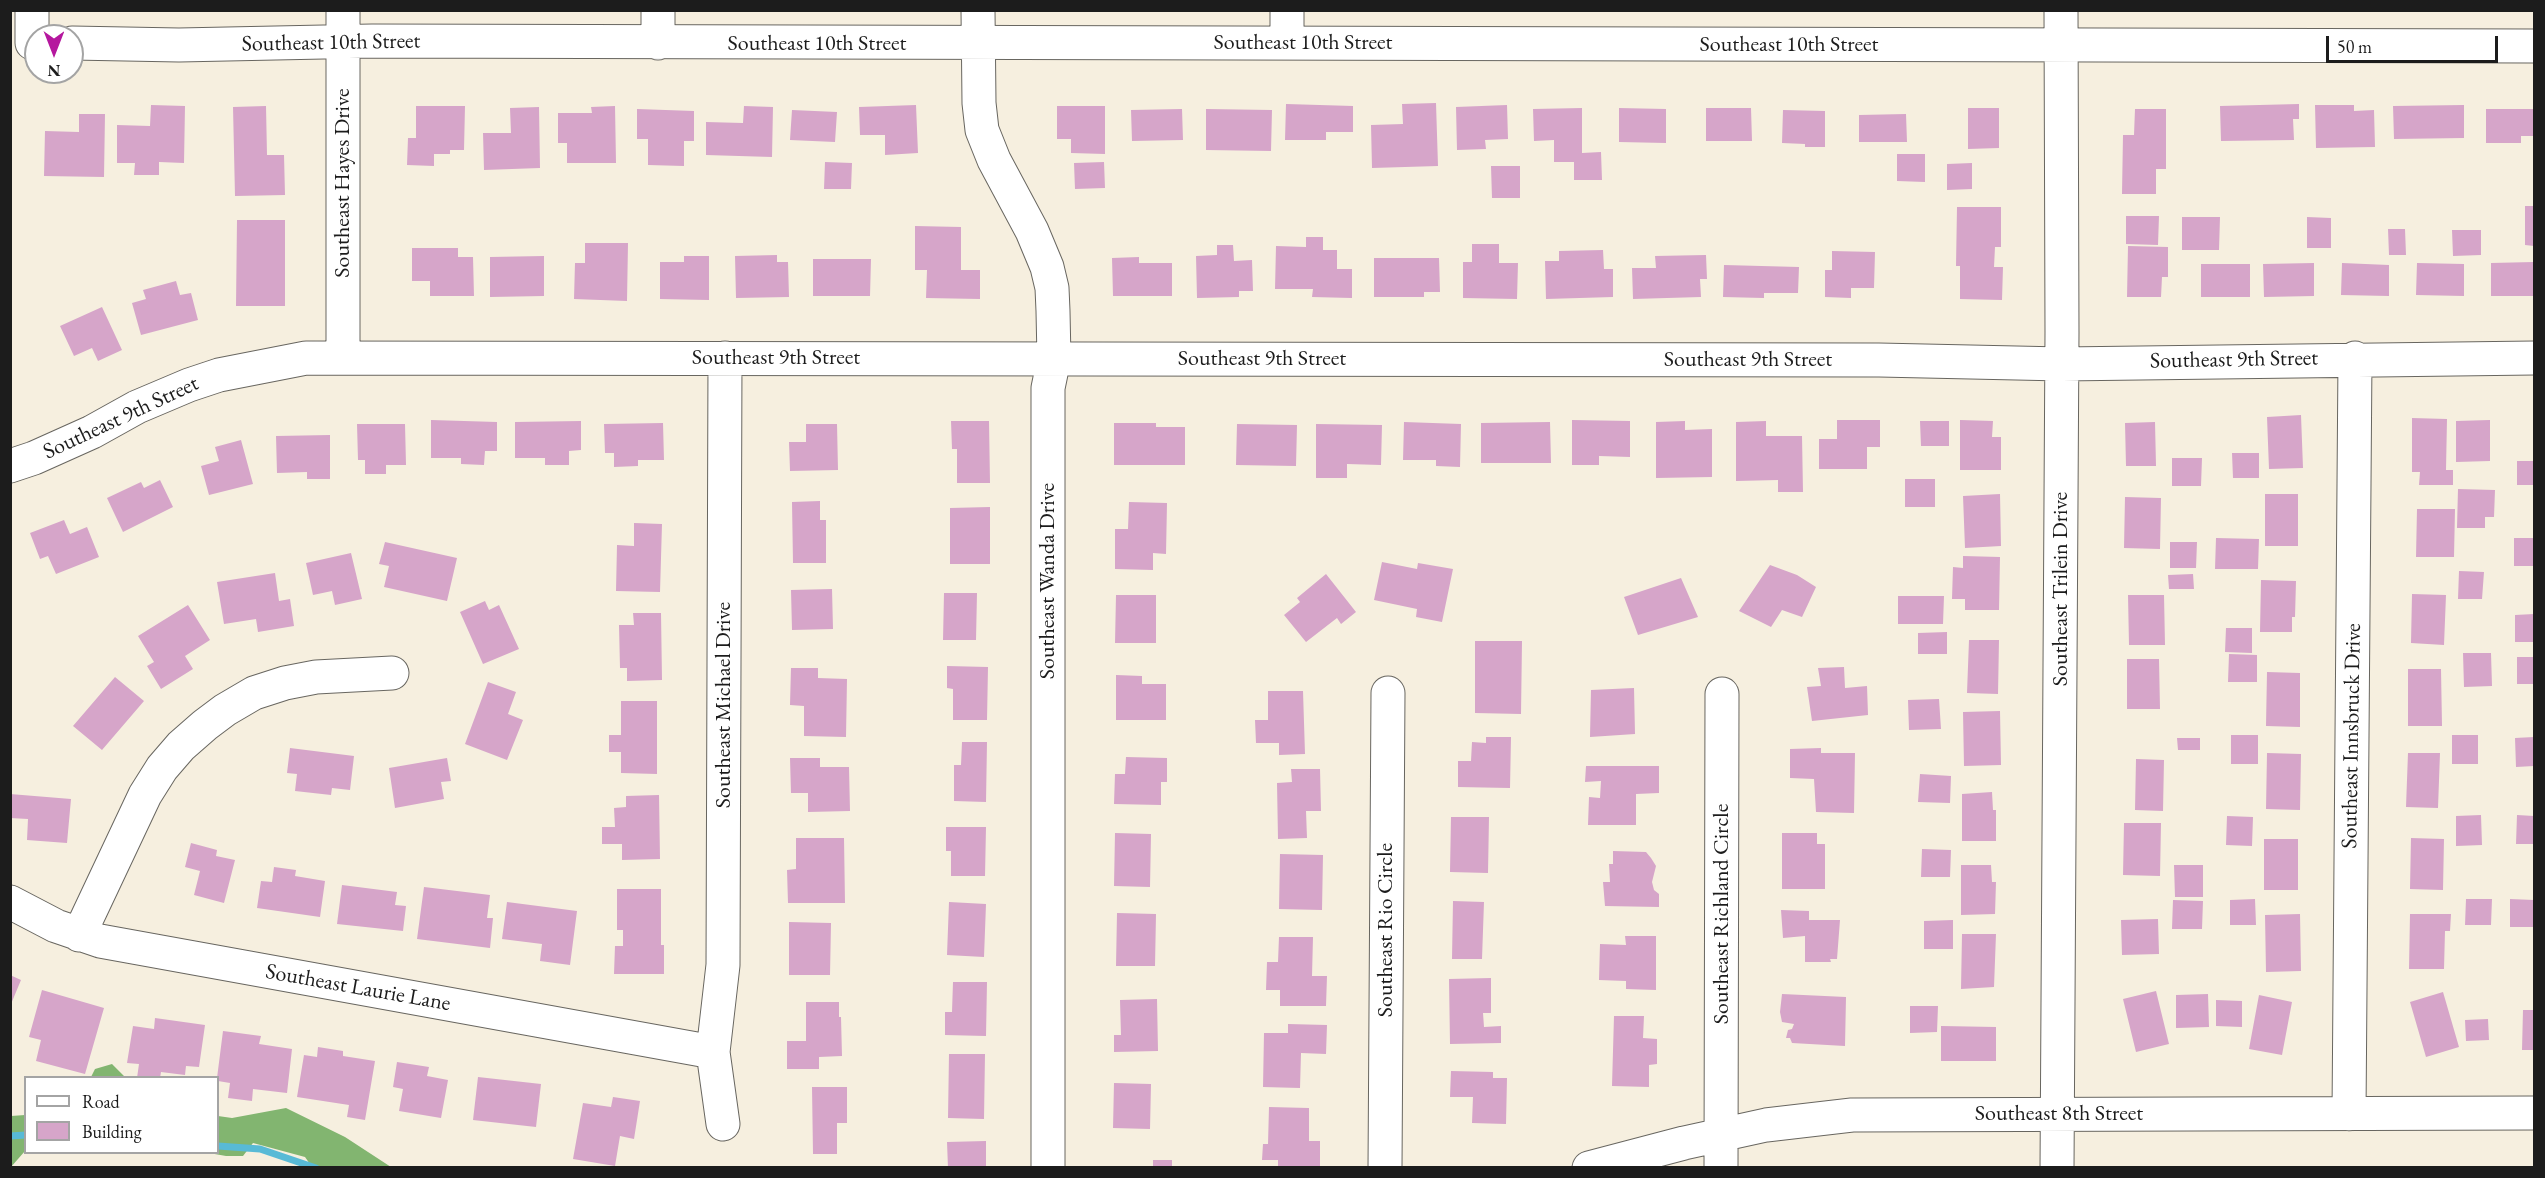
<!DOCTYPE html>
<html>
<head>
<meta charset="utf-8">
<style>
  body { margin:0 }
  #map { position:relative; width:2545px; height:1178px; overflow:hidden; background:#f6efdf; font-family:"EB Garamond",serif }
  canvas { display:block }
  .frame { position:absolute; inset:0; border:12px solid #1c1c1c; pointer-events:none }
  .legend { position:absolute; left:24px; top:1076px; width:195px; height:78px; box-sizing:border-box; background:#fff; border:2px solid #a4a4a4; margin:0; padding:8px 10px; list-style:none; font-size:18px; color:#1c1c1c }
  .legend li { display:flex; align-items:center; gap:12px; height:30px }
  .legend b { width:30px; border:2px solid #a4a4a4 }
  .north { position:absolute; left:24px; top:24px; width:60px; height:60px; box-sizing:border-box; background:#fff; border:2px solid #a4a4a4; border-radius:50%; rotate:180deg; font-size:16px; font-weight:700; line-height:24px; text-align:center; color:#1c1c1c }
  .north::after { content:''; display:block; margin:auto; width:21px; height:27px; background:#b5179e; clip-path:polygon(50% 0,100% 100%,50% 72%,0 100%) }
  .scale { position:absolute; left:2326px; top:36px; width:172px; height:27px; box-sizing:border-box; border:3px solid #1c1c1c; border-top:0; padding-left:8px; font-size:18px; line-height:21px; white-space:nowrap; color:#1c1c1c; -webkit-text-stroke:4px #fff; paint-order:stroke }
</style>
</head>
<body>
<div id="map">
<canvas width="2545" height="1178"></canvas>
<div class="frame"></div>
<ul class="legend">
<li><b style="height:8px;background:#fff"></b>Road</li>
<li><b style="height:16px;background:#d6a5c9"></b>Building</li>
</ul>
<div class="north">N</div>
<div class="scale">50 m</div>
</div>
<script>
const ctx = document.querySelector('canvas').getContext('2d');
ctx.lineJoin = 'round';
function fill(path, color) {
  ctx.fillStyle = color;
  ctx.fill(path, 'evenodd');
}
function toPath(rows) {
  const path = new Path2D();
  for (const r of rows) {
    path.moveTo(r[0], r[1]);
    for (let i = 2; i < r.length; i += 2) path.lineTo(r[i], r[i + 1]);
  }
  return path;
}
function trace(path, color, width, dash) {
  ctx.strokeStyle = color;
  ctx.lineWidth = width;
  ctx.lineCap = dash ? 'butt' : 'round';
  ctx.setLineDash(dash || []);
  ctx.stroke(path);
}
function write(font, color, halo, rows, align = 'center') {
  ctx.font = font + ' "EB Garamond",serif';
  ctx.lineWidth = 5;
  ctx.setLineDash([]);
  ctx.textBaseline = 'middle';
  ctx.strokeStyle = halo;
  ctx.fillStyle = color;
  for (const [text, x, y, turn = 0] of rows) {
    ctx.save();
    ctx.translate(x, y);
    ctx.rotate((+turn || 0) * Math.PI / 180);
    ctx.textAlign = isNaN(turn) ? turn : align;
    if (halo) ctx.strokeText(text, 0, 0);
    ctx.fillText(text, 0, 0);
    ctx.restore();
  }
}
const forest = toPath([
  [112,1064,125,1077,91,1077,95,1069],
  [286,1108,345,1137,391,1167,312,1167,305,1157,253,1143,243,1156,226,1156,209,1153,218,1152,218,1116,232,1118],
  [25,1115,25,1151,11,1167,11,1116]
]);
const stream = toPath([
  [10,1136,26,1135],
  [218,1146,260,1149,316,1168]
]);
const building = toPath([
  [1436,103,1438,166,1372,168,1371,125,1403,124,1402,104],
  [1286,104,1353,106,1353,132,1326,132,1326,140,1285,140],
  [2299,104,2299,119,2293,119,2294,140,2221,141,2220,106],
  [151,105,185,106,184,163,159,162,159,175,134,175,135,163,117,163,117,125,150,126],
  [916,105,918,153,885,155,885,135,860,135,859,107],
  [1507,105,1508,139,1485,140,1486,149,1457,150,1456,107],
  [2315,105,2354,105,2354,111,2374,110,2375,147,2316,148],
  [2464,105,2464,138,2394,139,2393,106],
  [266,106,267,155,284,155,285,195,235,196,233,107],
  [416,106,465,106,464,150,450,150,450,154,434,154,434,166,407,165,408,138,416,138],
  [615,106,616,163,567,163,567,143,558,143,558,113,592,113,591,107],
  [744,106,773,107,772,157,706,155,706,122,743,123],
  [1057,106,1105,106,1105,154,1071,153,1071,139,1057,139],
  [539,107,540,168,484,170,483,133,511,133,510,108],
  [1582,108,1582,153,1601,152,1602,180,1574,180,1574,162,1554,162,1554,140,1534,141,1533,109],
  [1619,108,1666,109,1666,143,1619,142],
  [1706,108,1751,108,1752,141,1706,141],
  [1968,108,1999,108,1999,148,1968,149],
  [637,109,694,111,694,141,684,141,684,166,648,165,648,139,637,139],
  [1182,109,1183,140,1132,141,1131,110],
  [1206,109,1272,110,1271,151,1206,150],
  [2135,109,2166,109,2166,169,2156,169,2156,194,2122,194,2123,135,2134,135],
  [2486,109,2534,109,2534,136,2521,136,2521,143,2486,143],
  [792,110,837,112,835,142,790,140],
  [1783,110,1825,111,1825,147,1805,147,1805,144,1782,143],
  [79,114,105,114,104,177,44,176,45,131,79,132],
  [1906,114,1907,142,1859,142,1859,115],
  [1897,154,1925,154,1925,182,1897,181],
  [825,162,852,163,851,189,824,189],
  [1104,162,1105,188,1075,189,1074,163],
  [1972,163,1972,189,1947,190,1947,164],
  [1491,166,1520,166,1520,198,1492,198],
  [2525,206,2534,206,2534,246,2525,245],
  [1957,207,2001,207,2001,247,1995,247,1994,267,2003,267,2002,300,1960,299,1960,266,1956,266],
  [2126,216,2159,216,2158,245,2126,244],
  [2182,217,2220,217,2219,250,2182,250],
  [2307,217,2331,218,2331,248,2307,248],
  [237,220,285,220,285,306,236,306],
  [915,226,961,227,961,270,980,270,980,299,926,298,927,270,915,270],
  [2388,229,2405,229,2406,255,2389,255],
  [2452,230,2481,230,2481,255,2453,256],
  [1306,237,1323,237,1323,250,1337,250,1337,269,1352,269,1352,298,1312,297,1313,289,1275,289,1276,246,1306,247],
  [585,243,628,243,627,301,574,299,575,263,585,263],
  [1472,244,1499,244,1499,263,1518,263,1517,299,1463,298,1463,262,1472,262],
  [1217,245,1233,245,1234,261,1252,260,1253,291,1239,291,1239,297,1197,298,1196,256,1217,255],
  [2128,246,2168,247,2168,277,2162,277,2161,297,2127,297],
  [412,248,458,248,458,257,473,257,474,296,430,296,430,281,412,281],
  [1603,250,1604,269,1613,269,1613,297,1546,299,1545,261,1559,261,1559,251],
  [1832,251,1875,252,1874,288,1851,288,1851,298,1825,297,1825,270,1832,270],
  [777,255,777,262,788,262,789,297,736,298,735,256],
  [1706,255,1707,279,1700,279,1701,297,1633,299,1632,268,1656,268,1655,256],
  [544,256,544,296,490,297,490,257],
  [684,256,709,256,709,300,660,299,660,262,684,262],
  [1139,257,1139,263,1172,263,1172,296,1113,296,1112,258],
  [1374,258,1439,258,1440,292,1424,292,1424,297,1374,297],
  [813,259,871,259,870,296,813,296],
  [2534,262,2534,296,2491,296,2491,263],
  [2314,263,2314,296,2264,297,2263,264],
  [2342,263,2389,265,2389,296,2341,295],
  [2417,263,2464,264,2464,296,2416,295],
  [2201,264,2250,264,2250,297,2201,297],
  [1724,265,1799,267,1798,293,1764,293,1764,298,1723,297],
  [176,281,180,295,191,293,198,320,141,335,132,303,146,299,143,290],
  [102,307,122,350,98,361,92,348,74,356,60,326],
  [2301,415,2303,468,2269,469,2267,417],
  [2412,418,2447,419,2446,470,2453,470,2453,485,2419,485,2420,472,2412,472],
  [431,420,497,422,497,451,485,451,484,465,461,464,461,458,431,458],
  [1572,420,1630,421,1630,457,1599,456,1599,465,1572,465],
  [1837,420,1880,420,1880,447,1867,447,1867,469,1819,469,1819,439,1837,439],
  [1960,420,1993,421,1992,437,2001,437,2001,470,1960,470],
  [2490,420,2490,461,2456,462,2456,421],
  [581,421,581,450,569,451,569,465,545,465,545,458,515,458,515,422],
  [951,421,989,421,990,483,957,483,957,449,952,449],
  [1685,421,1685,430,1712,429,1712,477,1656,478,1656,422],
  [1766,421,1766,436,1802,436,1803,492,1778,492,1778,480,1736,481,1736,422],
  [1920,421,1949,421,1949,446,1921,446],
  [1404,422,1461,424,1460,467,1436,466,1436,460,1403,460],
  [1550,422,1551,463,1481,463,1481,423],
  [2155,422,2156,466,2126,466,2125,423],
  [663,423,664,460,638,460,638,466,614,467,614,453,605,453,604,424],
  [1114,423,1156,423,1156,427,1185,427,1185,465,1114,465],
  [357,424,405,424,406,465,386,465,386,474,365,474,365,460,358,460],
  [806,424,837,424,838,470,790,471,789,442,806,442],
  [1237,424,1297,425,1296,466,1236,465],
  [1316,424,1382,425,1381,465,1347,464,1347,478,1316,478],
  [330,435,330,479,307,479,307,472,277,473,276,436],
  [241,440,253,484,209,495,201,466,219,461,215,447],
  [2232,453,2259,453,2259,478,2233,478],
  [2172,458,2202,458,2201,486,2172,486],
  [2517,461,2534,461,2534,485,2517,485],
  [1905,479,1935,479,1935,507,1905,507],
  [160,480,173,507,123,532,107,498,141,482,144,488],
  [2458,489,2495,490,2494,517,2485,517,2485,528,2457,528],
  [2000,494,2001,546,1965,548,1963,496],
  [2265,494,2298,494,2298,546,2265,546],
  [2125,497,2161,498,2160,549,2124,548],
  [820,501,820,520,826,520,826,563,793,563,792,502],
  [1129,502,1167,503,1166,554,1153,553,1153,570,1115,569,1115,529,1128,529],
  [990,507,990,564,950,564,950,508],
  [2417,509,2455,509,2454,557,2416,557],
  [64,520,70,534,87,527,99,557,56,574,48,556,40,559,30,533],
  [634,523,662,524,660,592,616,591,617,545,634,546],
  [2216,538,2259,539,2258,569,2215,569],
  [2514,538,2534,538,2534,566,2514,566],
  [385,542,457,558,447,601,384,587,389,566,379,564],
  [2170,542,2197,542,2196,568,2170,568],
  [351,553,362,599,335,605,332,591,313,595,306,563],
  [1963,556,2000,557,1999,610,1965,610,1965,599,1952,599,1953,567,1963,568],
  [1382,562,1417,569,1418,563,1453,569,1442,622,1416,617,1417,609,1374,600],
  [1770,565,1797,575,1816,587,1802,617,1782,610,1771,627,1739,611],
  [2459,571,2484,572,2482,599,2458,599],
  [275,573,279,601,290,599,294,626,258,632,256,619,224,624,217,582],
  [1326,574,1356,612,1341,624,1337,618,1306,642,1284,615,1300,602,1297,598],
  [2193,574,2194,589,2169,589,2168,575],
  [1681,578,1698,617,1638,635,1624,597],
  [2261,580,2296,581,2295,617,2292,617,2292,632,2260,632],
  [832,589,833,629,792,630,791,590],
  [944,593,977,593,976,640,943,640],
  [2412,594,2446,595,2444,645,2411,643],
  [1116,595,1156,595,1156,643,1115,643],
  [2128,595,2164,595,2165,645,2129,645],
  [1898,596,1944,596,1943,624,1898,624],
  [485,601,489,610,499,605,519,649,483,664,460,612],
  [188,605,210,640,185,656,193,669,161,689,147,666,154,662,138,636],
  [633,613,661,613,662,680,627,681,627,668,620,668,619,625,634,625],
  [2534,614,2534,642,2515,642,2515,615],
  [2226,628,2252,628,2252,653,2225,652],
  [1947,632,1947,654,1918,654,1918,633],
  [1969,640,1999,640,1998,694,1967,693],
  [1475,641,1522,641,1521,714,1475,713],
  [2463,653,2491,653,2492,686,2464,687],
  [2229,654,2257,655,2257,682,2228,682],
  [2517,657,2534,657,2534,684,2517,684],
  [2127,659,2159,659,2160,709,2127,709],
  [947,666,988,667,987,720,953,720,953,689,947,688],
  [1844,667,1845,688,1867,686,1868,715,1812,721,1807,687,1821,686,1818,668],
  [791,668,818,668,818,678,847,679,846,737,804,736,804,706,790,705],
  [2408,669,2441,669,2442,726,2408,726],
  [2267,672,2300,673,2300,727,2266,726],
  [1116,675,1142,676,1142,684,1166,684,1166,720,1116,720],
  [115,677,144,701,102,750,73,726],
  [488,682,516,692,508,714,523,720,507,760,465,744],
  [1634,688,1635,734,1590,737,1591,690],
  [1268,691,1303,691,1305,754,1279,755,1279,743,1256,743,1255,720,1268,720],
  [1939,699,1941,729,1909,730,1908,700],
  [621,701,657,701,657,774,621,773,621,752,609,752,609,735,621,735],
  [2000,711,2001,765,1964,766,1963,712],
  [2231,735,2258,735,2258,764,2231,764],
  [2452,735,2478,735,2478,764,2452,764],
  [1486,737,1511,737,1510,788,1458,787,1458,761,1471,761,1472,742,1486,743],
  [2534,737,2534,766,2516,767,2515,738],
  [2177,738,2200,738,2200,750,2178,750],
  [962,742,987,742,986,802,954,801,954,765,961,765],
  [290,748,354,756,350,790,332,788,331,795,295,791,297,774,287,773],
  [1821,748,1821,753,1855,753,1854,813,1816,812,1814,779,1790,778,1790,749],
  [2267,753,2301,754,2300,810,2266,809],
  [2408,753,2440,753,2438,808,2406,807],
  [1126,757,1167,758,1167,782,1161,782,1161,805,1114,804,1115,774,1125,774],
  [447,758,451,781,441,782,444,799,395,808,389,768],
  [790,758,820,758,820,767,849,767,850,811,808,812,808,793,791,793],
  [2136,759,2164,760,2163,811,2135,810],
  [1586,766,1659,766,1659,793,1636,794,1636,825,1588,825,1589,797,1600,798,1601,781,1585,782],
  [1291,769,1320,769,1321,811,1306,811,1307,838,1278,839,1277,783,1292,782],
  [1920,774,1951,776,1950,803,1918,802],
  [1992,792,1993,810,1996,810,1996,841,1962,841,1962,794],
  [10,794,71,799,67,843,27,840,28,819,10,818],
  [659,795,660,859,622,860,622,844,602,844,602,827,615,827,614,808,626,807,626,796],
  [2481,815,2482,845,2456,846,2456,816],
  [2517,815,2534,816,2534,844,2516,844],
  [2227,816,2253,817,2252,846,2226,845],
  [1451,817,1489,817,1488,873,1450,872],
  [2124,823,2161,823,2160,876,2123,875],
  [946,827,986,827,985,876,951,876,951,851,946,851],
  [1115,833,1151,834,1150,887,1114,886],
  [1782,833,1817,833,1817,844,1825,844,1825,889,1782,889],
  [796,838,844,838,845,903,788,903,787,870,796,869],
  [2411,838,2444,839,2443,890,2410,889],
  [2264,839,2298,839,2298,890,2264,890],
  [191,843,217,850,216,856,235,860,224,903,194,895,200,871,185,867],
  [1922,849,1951,850,1950,877,1921,877],
  [1613,851,1646,852,1651,858,1656,866,1652,882,1654,890,1659,894,1659,907,1605,906,1603,882,1610,882,1609,864,1613,864],
  [1280,854,1323,855,1322,910,1279,909],
  [1961,865,1991,865,1992,882,1996,882,1995,914,1961,915],
  [2174,865,2203,865,2203,897,2175,897],
  [274,867,296,870,295,876,325,881,320,917,257,908,261,881,272,882],
  [342,885,397,892,395,905,406,906,403,931,337,924],
  [424,887,490,895,487,918,493,918,490,948,417,939],
  [617,889,661,889,661,945,664,945,664,974,614,974,615,946,623,946,623,930,617,930],
  [2255,899,2256,925,2230,925,2230,900],
  [2466,899,2492,899,2491,925,2465,925],
  [2510,899,2534,900,2534,927,2510,927],
  [2173,900,2203,901,2202,929,2172,929],
  [1453,901,1484,902,1482,959,1452,959],
  [507,902,577,911,570,965,540,961,542,944,502,939],
  [949,902,986,904,984,957,947,955],
  [1781,910,1809,911,1809,920,1840,920,1837,959,1830,959,1831,962,1805,962,1805,936,1783,938],
  [1117,913,1156,914,1155,966,1116,966],
  [2300,914,2301,971,2266,972,2265,915],
  [2410,914,2451,914,2450,931,2445,931,2444,969,2409,969],
  [2158,919,2159,954,2122,955,2121,920],
  [1953,920,1953,949,1924,949,1924,921],
  [789,922,831,923,830,975,789,975],
  [1962,934,1996,934,1994,987,1961,989],
  [1625,936,1656,936,1656,990,1626,989,1626,981,1599,980,1600,944,1626,945],
  [1279,937,1313,937,1312,976,1327,976,1326,1006,1280,1006,1280,990,1266,990,1267,962,1278,962],
  [10,975,21,980,11,1004,10,1004],
  [1491,978,1491,1013,1483,1013,1484,1027,1501,1026,1501,1043,1450,1044,1449,979],
  [953,982,987,982,986,1036,945,1035,945,1012,952,1012],
  [42,990,104,1008,85,1074,36,1061,41,1040,29,1037],
  [2156,991,2169,1044,2136,1052,2123,999],
  [2443,992,2459,1047,2426,1057,2410,1002],
  [1782,994,1846,997,1845,1046,1792,1043,1790,1038,1786,1038,1788,1030,1792,1029,1794,1024,1782,1022,1780,1012],
  [2208,994,2209,1027,2176,1028,2176,995],
  [2259,995,2292,1002,2282,1055,2249,1049],
  [1157,999,1158,1051,1114,1052,1114,1035,1121,1035,1120,1000],
  [2216,1000,2242,1001,2242,1027,2216,1026],
  [806,1002,839,1002,839,1017,841,1017,842,1056,819,1057,819,1069,787,1069,787,1041,806,1041],
  [1910,1006,1938,1006,1937,1032,1910,1033],
  [2523,1010,2534,1010,2534,1050,2522,1050],
  [1614,1016,1644,1016,1643,1038,1657,1039,1657,1064,1649,1065,1649,1087,1612,1086],
  [155,1018,205,1025,199,1067,186,1066,185,1075,161,1072,160,1078,137,1078,139,1064,127,1063,133,1026,154,1029],
  [2488,1019,2489,1040,2466,1041,2465,1020],
  [1288,1024,1327,1025,1326,1054,1301,1053,1300,1088,1263,1087,1264,1033,1288,1033],
  [1941,1026,1996,1027,1996,1061,1941,1061],
  [223,1031,261,1036,259,1044,292,1049,287,1093,253,1089,252,1101,228,1098,230,1083,218,1081,217,1078],
  [318,1047,343,1051,343,1056,375,1061,365,1120,347,1117,349,1105,297,1097,304,1055,317,1057],
  [949,1054,985,1054,984,1119,948,1118],
  [397,1062,429,1067,427,1076,448,1080,441,1118,399,1111,403,1089,393,1087],
  [1451,1071,1493,1072,1493,1078,1507,1078,1506,1124,1472,1123,1473,1097,1450,1097],
  [478,1077,541,1084,536,1127,473,1120],
  [1114,1083,1151,1084,1150,1129,1113,1128],
  [812,1087,847,1087,847,1123,837,1123,837,1154,813,1154],
  [613,1097,640,1101,634,1139,620,1136,615,1166,573,1159,583,1103,611,1107],
  [1269,1107,1309,1108,1309,1141,1320,1141,1320,1168,1278,1168,1278,1160,1262,1160,1263,1144,1268,1144],
  [986,1141,986,1168,948,1168,947,1142],
  [1153,1160,1172,1160,1172,1168,1153,1168]
]);
const minor = toPath([
  [343,10,343,356],
  [978,10,979,103,982,130,994,160,1032,231,1047,267,1052,288,1053,311,1054,359,1048,388,1048,1168],
  [32,43,32,10],
  [72,43,179,45,372,41,2534,46],
  [658,43,658,10],
  [1287,43,1287,10],
  [10,466,34,458,92,432,137,407,189,385,219,375,306,358,1879,360,2062,364,2534,358],
  [10,902,56,926,100,941,713,1052],
  [79,935,145,795,162,768,181,746,205,725,225,710,254,693,285,683,316,677,392,673],
  [2349,1114,2355,358],
  [723,1124,713,1052,723,965,725,358],
  [1385,1168,1388,693],
  [1589,1168,1684,1143,1766,1125,1852,1115,2534,1113],
  [1721,1168,1722,694],
  [2057,1168,2062,332,2061,10]
]);
const streetNames = [
  ["Southeast 10th Street",331,43,-1],
  ["Southeast 10th Street",1303,43],
  ["Southeast 10th Street",817,44],
  ["Southeast 10th Street",1789,45],
  ["Southeast Hayes Drive",343,183,-90],
  ["Southeast 9th Street",776,358],
  ["Southeast 9th Street",1262,359],
  ["Southeast 9th Street",1748,360],
  ["Southeast 9th Street",2234,360,-1],
  ["Southeast 9th Street",121,418,-25],
  ["Southeast Wanda Drive",1048,581,-90],
  ["Southeast Trilein Drive",2061,589,-90],
  ["Southeast Michael Drive",724,705,-90],
  ["Southeast Innsbruck Drive",2352,736,-89],
  ["Southeast Richland Circle",1722,914,-90],
  ["Southeast Rio Circle",1386,930,-90],
  ["Southeast Laurie Lane",358,988,10],
  ["Southeast 8th Street",2059,1114]
];
fill(forest, '#82b570');
trace(stream, '#58bad6', 7);
fill(building, '#d6a5c9');
trace(minor, '#686660', 35);
trace(minor, '#fff', 33);
write('22px', '#1c1c1c', '#fff', streetNames);
</script>
</body>
</html>
